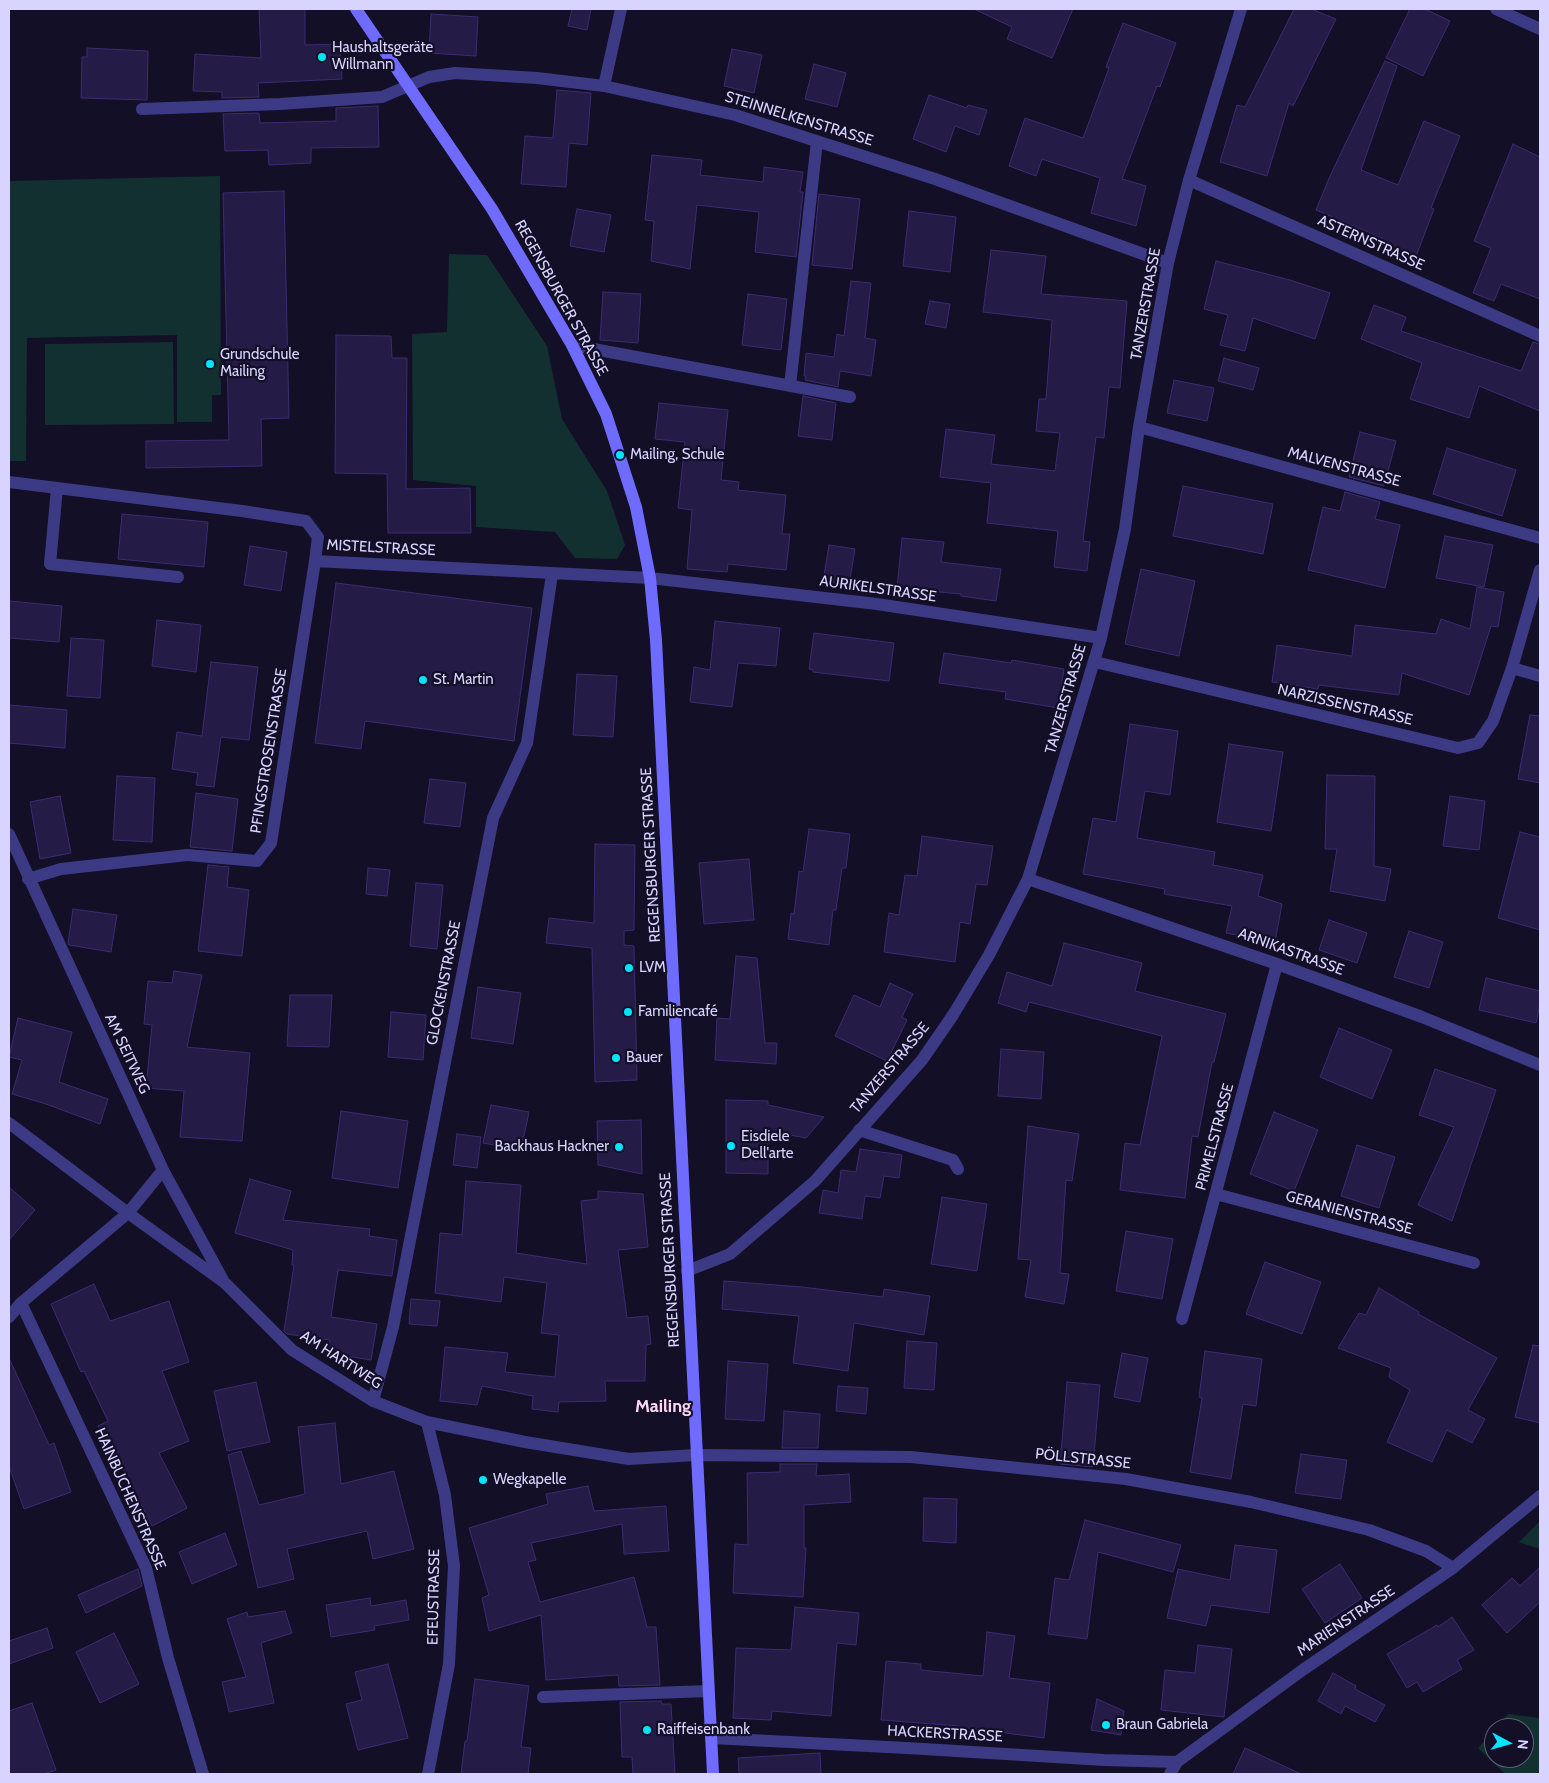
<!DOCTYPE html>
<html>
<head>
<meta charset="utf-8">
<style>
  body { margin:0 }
  #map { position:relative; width:1549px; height:1783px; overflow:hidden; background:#130f26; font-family:Cabin,sans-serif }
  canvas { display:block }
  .frame { position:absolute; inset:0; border:10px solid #d9d4ff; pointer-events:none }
  .north { position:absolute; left:1484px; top:1718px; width:50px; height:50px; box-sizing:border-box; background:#130f26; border:1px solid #625e7d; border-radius:50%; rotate:96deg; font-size:14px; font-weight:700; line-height:20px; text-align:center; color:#d9d4ff }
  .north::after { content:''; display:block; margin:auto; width:18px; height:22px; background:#00e5ff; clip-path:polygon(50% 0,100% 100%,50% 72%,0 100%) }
</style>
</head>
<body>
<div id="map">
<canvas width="1549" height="1783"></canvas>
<div class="frame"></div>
<div class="north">N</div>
</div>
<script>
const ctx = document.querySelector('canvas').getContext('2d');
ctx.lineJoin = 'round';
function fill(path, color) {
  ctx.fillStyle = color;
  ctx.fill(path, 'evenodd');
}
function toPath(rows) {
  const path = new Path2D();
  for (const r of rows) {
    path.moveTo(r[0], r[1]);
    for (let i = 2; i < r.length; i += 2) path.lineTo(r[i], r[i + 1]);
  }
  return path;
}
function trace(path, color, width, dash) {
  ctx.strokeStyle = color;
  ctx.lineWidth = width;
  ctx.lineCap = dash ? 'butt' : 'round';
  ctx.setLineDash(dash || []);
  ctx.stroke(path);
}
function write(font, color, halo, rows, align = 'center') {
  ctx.font = font + ' Cabin,sans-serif';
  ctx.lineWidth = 4.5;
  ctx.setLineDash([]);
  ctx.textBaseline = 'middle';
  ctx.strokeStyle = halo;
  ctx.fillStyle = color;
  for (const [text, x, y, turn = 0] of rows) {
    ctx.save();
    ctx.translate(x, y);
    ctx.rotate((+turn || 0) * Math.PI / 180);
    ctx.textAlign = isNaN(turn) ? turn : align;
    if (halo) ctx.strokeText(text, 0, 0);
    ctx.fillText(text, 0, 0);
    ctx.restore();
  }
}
const green = toPath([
  [220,176,221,395,212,395,212,422,177,422,177,335,27,338,26,461,9,461,9,181],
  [449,254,487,255,547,346,562,419,607,491,625,545,617,559,575,558,555,532,476,527,476,486,413,480,412,334,447,332],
  [173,342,174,424,45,425,45,344],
  [1540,1521,1540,1549,1518,1542,1519,1542],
  [1508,1714,1540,1718,1540,1774,1505,1774,1478,1748,1494,1730,1494,1758,1524,1758,1524,1728,1496,1728]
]);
const building = toPath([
  [259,9,305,9,305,45,340,44,342,79,258,83,259,97,222,98,222,92,193,91,195,54,261,58,259,9],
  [572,9,591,9,587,30,568,26,572,9],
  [974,9,1073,9,1052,58,1007,39,1012,27,974,9],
  [1294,9,1311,9,1336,19,1293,106,1289,103,1267,176,1220,162,1237,105,1245,107,1294,9],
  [1410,9,1425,9,1450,21,1423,76,1386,58,1410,9],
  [431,14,478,17,476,56,429,53,431,14],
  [1123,23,1176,43,1160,87,1157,86,1122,179,1146,186,1136,226,1091,213,1100,178,1042,159,1036,176,1009,166,1025,118,1083,138,1109,68,1106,67,1123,23],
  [87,48,148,51,147,100,81,98,82,57,87,57,87,48],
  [732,49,762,55,754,93,724,86,732,49],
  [1385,61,1397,66,1361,170,1398,185,1424,121,1460,136,1431,208,1434,209,1415,259,1379,245,1382,238,1316,210,1330,176,1385,61],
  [814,64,846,73,837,107,805,99,814,64],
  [557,90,591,93,587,145,569,143,566,187,521,184,525,136,553,138,557,90],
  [929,95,967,108,968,105,987,110,979,135,955,126,946,152,913,139,929,95],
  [378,106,379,147,311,148,311,163,269,165,268,150,225,151,223,114,259,113,260,123,336,121,336,108,378,106],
  [1513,144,1540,157,1540,299,1501,284,1494,301,1473,293,1491,248,1474,241,1513,144],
  [652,155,702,160,700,175,763,182,764,167,803,172,800,192,803,192,796,257,755,252,759,212,697,205,690,269,651,261,654,221,645,220,652,155],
  [284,191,289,418,261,419,262,466,146,468,146,441,229,440,223,193,284,191],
  [819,194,860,199,852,269,812,265,819,194],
  [577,209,611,215,604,252,570,246,577,209],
  [909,211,956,217,950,272,903,266,909,211],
  [991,250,1046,256,1041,294,1127,301,1120,388,1109,387,1104,438,1096,437,1083,541,1090,542,1087,571,1054,567,1058,531,987,523,991,483,940,477,946,429,995,435,991,464,1055,471,1060,433,1036,431,1039,399,1046,399,1052,320,983,312,991,250],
  [1216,261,1290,280,1330,293,1315,339,1253,318,1245,351,1220,345,1228,315,1204,309,1216,261],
  [851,281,871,283,865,338,876,340,871,376,840,371,838,387,805,380,806,376,804,376,806,353,834,357,837,334,844,336,851,281],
  [603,292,641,294,638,343,600,340,603,292],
  [748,294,787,299,781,350,742,345,748,294],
  [930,301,950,304,946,328,925,324,930,301],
  [1374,305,1406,317,1401,331,1521,371,1533,342,1540,344,1540,411,1479,386,1469,418,1410,399,1422,363,1361,339,1374,305],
  [336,335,391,336,392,358,407,358,406,489,470,488,471,533,388,533,387,474,335,473,336,335],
  [1224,358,1259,368,1253,390,1218,381,1224,358],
  [1174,380,1214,388,1207,421,1167,413,1174,380],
  [803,396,836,403,832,440,798,436,803,396],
  [659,403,728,410,721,480,739,482,738,490,786,495,782,534,790,534,786,570,728,564,727,572,687,569,692,510,678,508,685,442,655,439,659,403],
  [1360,432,1396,441,1384,486,1349,477,1360,432],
  [1447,448,1516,470,1502,516,1433,494,1447,448],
  [1183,486,1273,504,1263,554,1173,536,1183,486],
  [1345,492,1380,502,1375,519,1400,525,1385,588,1308,570,1323,507,1340,511,1345,492],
  [122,514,208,522,204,567,118,559,122,514],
  [1445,536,1493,545,1484,587,1436,578,1445,536],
  [902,538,944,542,941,562,1001,569,996,601,961,596,961,594,897,588,902,538],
  [829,545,855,549,849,585,823,581,829,545],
  [250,546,287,552,281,591,244,585,250,546],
  [1141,569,1195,581,1179,656,1125,644,1141,569],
  [336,583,532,608,514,741,365,721,361,749,315,743,336,583],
  [1477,587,1504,592,1498,627,1491,626,1469,695,1402,673,1399,695,1319,685,1318,689,1272,682,1277,645,1352,656,1355,625,1436,634,1441,619,1470,629,1477,587],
  [9,601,62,606,59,642,9,638,9,601],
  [157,620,201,625,196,672,152,666,157,620],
  [715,621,780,628,776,666,738,663,732,707,690,702,694,667,710,670,715,621],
  [814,633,894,643,889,681,813,672,813,670,809,669,814,633],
  [71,638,104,640,100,698,67,696,71,638],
  [944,653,1011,663,1012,660,1064,669,1058,708,1005,699,1006,692,939,683,944,653],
  [211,662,258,667,249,740,221,737,214,787,196,785,198,773,172,769,177,732,202,736,211,662],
  [577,674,617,676,613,737,573,735,577,674],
  [9,705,67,710,65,748,9,743,9,705],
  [1530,715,1540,716,1540,783,1518,779,1530,715],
  [1130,724,1178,731,1170,795,1145,791,1137,838,1215,852,1213,865,1263,875,1258,896,1282,904,1275,942,1226,933,1232,906,1164,894,1165,889,1083,874,1093,818,1116,822,1130,724],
  [1229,744,1283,752,1271,831,1217,822,1229,744],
  [1327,775,1375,776,1374,866,1391,869,1385,901,1330,891,1337,849,1325,849,1327,775],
  [117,776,155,778,152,842,113,840,117,776],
  [430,779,466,783,460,827,424,823,430,779],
  [196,793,238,799,232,851,190,847,196,793],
  [60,796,71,853,40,859,30,802,60,796],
  [1450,796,1485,801,1479,850,1443,846,1450,796],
  [809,829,850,834,846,868,842,868,836,910,833,910,829,945,788,939,791,913,794,914,799,871,803,872,809,829],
  [1520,832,1540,837,1540,930,1498,918,1520,832],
  [922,836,993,846,987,885,976,884,970,924,960,922,955,962,884,952,889,913,899,915,905,875,917,876,922,836],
  [595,844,635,845,634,930,624,931,624,945,634,946,637,1080,595,1082,592,948,546,943,549,918,594,923,595,844],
  [749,859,754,920,704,924,699,863,749,859],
  [208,865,229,867,227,887,249,890,242,956,198,951,208,865],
  [368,868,390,870,387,896,366,894,368,868],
  [416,883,443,885,437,949,410,946,416,883],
  [73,909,117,915,111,952,69,945,68,943,73,909],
  [1329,920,1367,933,1357,963,1319,950,1329,920],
  [1409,931,1443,942,1429,988,1394,977,1409,931],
  [1064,943,1142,963,1135,991,1226,1014,1214,1062,1212,1062,1198,1137,1192,1136,1185,1198,1120,1190,1125,1143,1140,1145,1162,1036,1029,1002,1026,1012,998,1003,1007,972,1052,986,1064,943],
  [736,956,757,958,765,1043,777,1043,776,1064,715,1060,717,1018,730,1019,736,956],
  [174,971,202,975,187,1047,250,1053,242,1141,180,1137,184,1091,146,1088,152,1025,144,1024,148,981,172,983,174,971],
  [1486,978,1540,991,1540,1003,1536,1023,1479,1010,1486,978],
  [890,983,913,994,902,1017,907,1020,887,1061,835,1036,854,995,880,1007,890,983],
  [478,987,521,993,513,1044,471,1038,478,987],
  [290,995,332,995,329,1047,287,1046,290,995],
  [391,1012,426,1015,423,1060,388,1057,391,1012],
  [18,1018,72,1032,59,1082,108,1099,100,1124,46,1104,12,1094,22,1060,9,1057,18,1018],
  [1339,1028,1392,1050,1372,1099,1320,1077,1339,1028],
  [1001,1049,1044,1052,1041,1099,998,1096,1001,1049],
  [1435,1069,1496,1090,1452,1221,1418,1205,1454,1127,1419,1115,1435,1069],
  [726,1100,768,1101,768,1105,824,1117,806,1138,768,1131,768,1174,726,1173,726,1100],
  [491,1105,529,1112,521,1150,483,1143,491,1105],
  [341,1111,408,1121,398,1188,332,1178,341,1111],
  [1274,1112,1318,1130,1294,1191,1250,1174,1274,1112],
  [641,1120,642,1174,598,1165,597,1121,641,1120],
  [1028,1126,1079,1134,1072,1181,1066,1180,1060,1273,1069,1274,1064,1304,1025,1297,1031,1260,1018,1259,1028,1126],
  [457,1134,481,1137,477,1168,453,1165,457,1134],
  [1357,1145,1395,1157,1379,1208,1341,1196,1357,1145],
  [860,1149,902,1155,899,1178,884,1176,880,1198,865,1196,862,1219,819,1213,823,1190,838,1193,841,1170,856,1172,860,1149],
  [250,1179,291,1191,283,1220,370,1229,369,1236,397,1240,392,1276,338,1270,331,1317,377,1324,371,1360,328,1353,330,1340,287,1334,284,1331,294,1265,292,1265,293,1250,235,1233,250,1179],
  [466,1181,521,1185,516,1253,587,1264,581,1201,598,1199,598,1191,643,1194,648,1247,618,1250,627,1318,648,1316,651,1344,646,1345,645,1381,605,1381,606,1401,559,1402,558,1412,532,1409,533,1396,482,1386,477,1405,440,1401,445,1347,508,1353,505,1372,555,1377,559,1335,541,1333,547,1283,504,1277,501,1302,435,1293,440,1233,462,1235,466,1181],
  [9,1187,35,1210,9,1240,9,1187],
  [942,1197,987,1204,977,1271,931,1264,942,1197],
  [1126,1231,1173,1239,1162,1299,1116,1291,1126,1231],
  [1265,1262,1321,1282,1302,1334,1246,1314,1265,1262],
  [724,1281,802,1287,883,1297,884,1289,930,1296,924,1335,854,1323,848,1371,793,1363,799,1316,722,1309,724,1281],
  [94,1284,110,1321,169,1301,189,1362,162,1371,189,1441,159,1453,187,1508,152,1526,118,1459,113,1461,98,1426,108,1421,84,1371,81,1372,51,1304,94,1284],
  [1379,1288,1419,1312,1418,1314,1497,1358,1468,1410,1485,1419,1472,1443,1447,1430,1432,1462,1387,1442,1410,1390,1389,1377,1391,1368,1338,1348,1359,1313,1366,1315,1379,1288],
  [411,1299,440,1301,437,1326,409,1324,411,1299],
  [907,1341,937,1343,934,1390,904,1388,907,1341],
  [1533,1345,1540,1346,1540,1423,1515,1417,1533,1345],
  [1205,1351,1262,1359,1256,1406,1243,1404,1231,1479,1190,1472,1202,1398,1199,1397,1205,1351],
  [1122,1353,1148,1358,1140,1402,1114,1397,1122,1353],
  [9,1358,49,1445,54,1443,71,1492,24,1509,9,1466,9,1358],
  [728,1361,768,1364,764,1421,725,1419,728,1361],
  [256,1382,270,1442,227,1451,214,1391,256,1382],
  [1067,1382,1100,1385,1093,1467,1060,1464,1067,1382],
  [838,1386,868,1388,866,1414,836,1411,838,1386],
  [784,1411,820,1414,818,1448,782,1448,784,1411],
  [335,1423,341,1484,394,1471,414,1549,373,1559,367,1531,287,1549,294,1579,258,1588,228,1455,241,1451,259,1505,305,1494,298,1427,335,1423],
  [1301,1454,1347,1460,1341,1499,1295,1493,1301,1454],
  [780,1464,817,1464,816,1476,849,1474,851,1502,804,1505,804,1548,806,1548,803,1597,733,1593,735,1544,748,1545,747,1473,780,1472,780,1464],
  [588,1486,594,1511,666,1506,669,1551,624,1554,622,1524,531,1543,536,1560,528,1562,540,1602,634,1577,647,1627,656,1627,660,1685,619,1686,618,1675,546,1680,541,1615,489,1631,482,1598,489,1595,469,1528,548,1504,546,1494,588,1486],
  [924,1498,957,1499,956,1543,923,1541,924,1498],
  [1085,1520,1181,1545,1173,1572,1098,1552,1087,1639,1048,1634,1055,1578,1069,1580,1085,1520],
  [225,1533,237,1565,192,1584,179,1552,225,1533],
  [1235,1545,1277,1550,1269,1613,1211,1605,1206,1626,1167,1618,1178,1569,1230,1580,1235,1545],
  [1340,1564,1362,1598,1325,1623,1302,1589,1340,1564],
  [1540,1567,1540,1602,1507,1633,1482,1605,1512,1578,1520,1586,1540,1567],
  [138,1569,142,1586,86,1613,78,1595,138,1569],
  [370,1598,371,1606,406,1600,409,1620,374,1626,375,1630,331,1637,326,1605,370,1598],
  [795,1607,859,1613,856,1645,837,1643,831,1716,772,1711,771,1720,733,1718,736,1648,791,1650,795,1607],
  [285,1611,292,1633,261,1643,274,1703,229,1712,222,1682,246,1677,227,1619,247,1612,248,1617,285,1611],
  [1452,1617,1474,1650,1457,1660,1462,1669,1423,1692,1417,1682,1407,1688,1387,1654,1437,1625,1438,1627,1452,1617],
  [47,1628,53,1648,9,1664,9,1641,47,1628],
  [987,1632,1015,1636,1009,1678,1050,1683,1044,1738,990,1731,989,1740,959,1737,959,1726,881,1720,886,1661,921,1664,921,1670,983,1676,987,1632],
  [114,1633,139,1684,100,1703,76,1652,114,1633],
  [1198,1645,1232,1649,1224,1717,1161,1710,1165,1670,1195,1673,1198,1645],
  [388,1664,408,1738,358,1750,346,1704,362,1700,355,1672,388,1664],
  [1333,1673,1356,1686,1355,1689,1385,1705,1375,1722,1345,1706,1341,1714,1318,1701,1333,1673],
  [475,1679,529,1686,521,1747,531,1748,528,1774,461,1774,465,1741,467,1741,475,1679],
  [1097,1699,1124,1711,1121,1735,1091,1730,1097,1699],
  [661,1701,662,1704,671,1704,675,1774,633,1774,632,1757,622,1757,620,1702,661,1701],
  [32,1703,56,1770,44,1774,9,1774,9,1711,32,1703],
  [1245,1748,1301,1774,1233,1774,1245,1748],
  [820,1753,821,1774,739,1774,738,1758,820,1753]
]);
const lane = toPath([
  [142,109,280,104,382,97,408,86],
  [572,345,850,397],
  [790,386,817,141],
  [57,488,50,564,178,577],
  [859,1130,953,1160,958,1169],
  [543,1697,708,1691]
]);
const street = toPath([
  [1496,9,1540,29],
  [408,86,429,77,455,73,537,78,604,86,735,115,935,179,1168,263],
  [604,86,621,9],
  [1189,180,1540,336],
  [1139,427,1540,538],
  [9,482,242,511,306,521,318,537,315,561,650,578,877,604,1101,638],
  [1095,662,1458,748,1478,743,1493,721,1512,668,1540,676],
  [1512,668,1540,570],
  [9,834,163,1170,223,1280],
  [28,879,61,869,187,855,257,861,271,843,315,561],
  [1028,879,1277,964,1422,1017,1540,1065],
  [9,1123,128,1213,225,1283,292,1350,373,1401,427,1422,525,1442,629,1459,696,1455,911,1457,1126,1479,1251,1502,1369,1530,1426,1551,1453,1568],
  [1216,1194,1474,1263],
  [687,1271,730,1254,815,1181,922,1060,953,1015,989,955,1028,879,1101,638,1125,529,1139,427,1168,263,1189,180,1241,9],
  [21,1303,146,1568,168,1658,203,1774],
  [9,1317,21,1303,128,1213,163,1170],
  [1182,1319,1277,964],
  [373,1401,393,1327,493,818,527,743,552,574],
  [427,1422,445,1495,454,1566,449,1664,428,1774],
  [711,1738,907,1748,1104,1760,1177,1762],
  [1170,1774,1177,1762,1304,1669,1453,1568,1540,1496]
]);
const secondary = toPath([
  [356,9,492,209,572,345,606,414,636,507,650,578,656,640,713,1774]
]);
const markers = [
  [322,57,5,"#00e5ff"],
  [210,364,5,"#00e5ff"],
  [620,455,5,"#00e5ff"],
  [423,680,5,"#00e5ff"],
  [629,968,5,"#00e5ff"],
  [628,1012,5,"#00e5ff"],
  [616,1058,5,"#00e5ff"],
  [731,1146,5,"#00e5ff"],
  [619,1147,5,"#00e5ff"],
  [483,1480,5,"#00e5ff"],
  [1106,1725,5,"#00e5ff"],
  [647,1730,5,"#00e5ff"]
];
const poiNames = [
  ["Haushaltsgeräte",332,48],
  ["Willmann",332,65],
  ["Grundschule",220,355],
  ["Mailing",220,372],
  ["Mailing, Schule",630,455],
  ["St. Martin",433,680],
  ["LVM",639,968],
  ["Familiencafé",638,1012],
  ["Bauer",626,1058],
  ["Eisdiele",741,1137],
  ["Dell'arte",741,1154],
  ["Backhaus Hackner",609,1147,"right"],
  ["Wegkapelle",493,1480],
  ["Braun Gabriela",1116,1725],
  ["Raiffeisenbank",657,1730]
];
const streetNames = [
  ["STEINNELKENSTRASSE",799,119,17],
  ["ASTERNSTRASSE",1371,243,24],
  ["REGENSBURGER STRASSE",561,298,61],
  ["TANZERSTRASSE",1146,304,-80],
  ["MALVENSTRASSE",1344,467,15],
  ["MISTELSTRASSE",381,548,3],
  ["AURIKELSTRASSE",878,589,8],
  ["TANZERSTRASSE",1066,699,-74],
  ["NARZISSENSTRASSE",1345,705,13],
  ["PFINGSTROSENSTRASSE",269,751,-81],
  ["REGENSBURGER STRASSE",651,855,-93],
  ["ARNIKASTRASSE",1291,952,20],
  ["GLOCKENSTRASSE",444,983,-79],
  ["AM SEITWEG",127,1054,65],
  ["TANZERSTRASSE",890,1068,-50],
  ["PRIMELSTRASSE",1215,1137,-75],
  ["GERANIENSTRASSE",1349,1213,15],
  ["REGENSBURGER STRASSE",670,1260,-93],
  ["AM HARTWEG",341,1360,33],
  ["PÖLLSTRASSE",1083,1459,6],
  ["HAINBUCHENSTRASSE",130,1499,66],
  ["EFEUSTRASSE",434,1597,-89],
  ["MARIENSTRASSE",1346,1621,-34],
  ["HACKERSTRASSE",945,1734,3]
];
const quarterNames = [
  ["Mailing",663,1407]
];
fill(green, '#12302f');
fill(building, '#241b47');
trace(building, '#3b2d73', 1);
trace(lane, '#3d3a85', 12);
trace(street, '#3d3a85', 12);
trace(secondary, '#6f6bff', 12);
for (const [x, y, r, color] of markers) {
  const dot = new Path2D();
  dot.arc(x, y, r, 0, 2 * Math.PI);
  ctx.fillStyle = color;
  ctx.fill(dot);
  trace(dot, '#130f26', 2);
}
write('15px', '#d9d4ff', '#130f26', poiNames, 'left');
write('15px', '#d9d4ff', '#130f26', streetNames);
write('bold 18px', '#ffd6f0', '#130f26', quarterNames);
</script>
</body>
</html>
